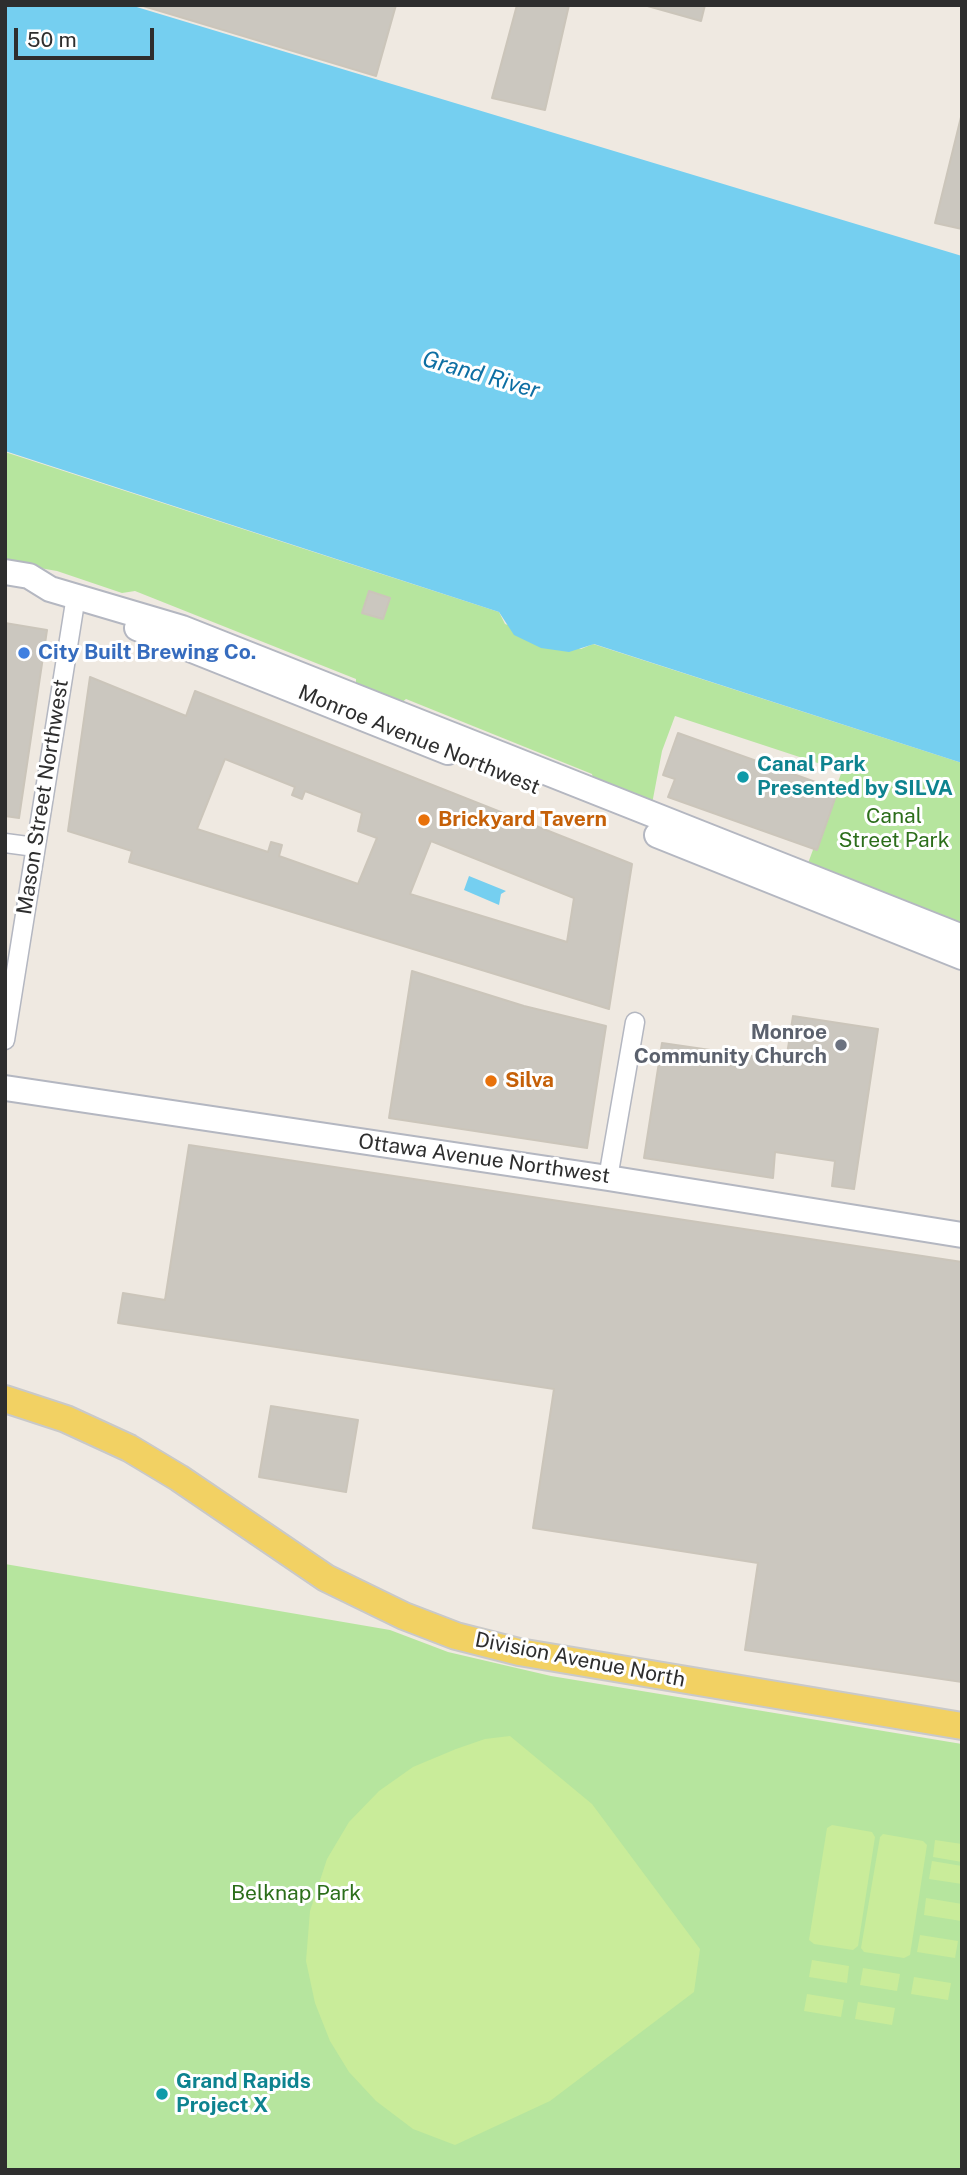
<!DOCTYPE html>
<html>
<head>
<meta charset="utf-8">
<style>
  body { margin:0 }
  #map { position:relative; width:967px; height:2175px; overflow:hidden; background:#efe9e1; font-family:"Public Sans",sans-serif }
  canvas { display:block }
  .frame { position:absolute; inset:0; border:7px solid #2e2e2e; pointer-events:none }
  .scale { position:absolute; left:14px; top:28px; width:140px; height:32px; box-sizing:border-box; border:4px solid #2e2e2e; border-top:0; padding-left:9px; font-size:21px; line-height:24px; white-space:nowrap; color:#2e2e2e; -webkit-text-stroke:5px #fff; paint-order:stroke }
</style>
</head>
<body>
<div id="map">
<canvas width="967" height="2175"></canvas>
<div class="frame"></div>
<div class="scale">50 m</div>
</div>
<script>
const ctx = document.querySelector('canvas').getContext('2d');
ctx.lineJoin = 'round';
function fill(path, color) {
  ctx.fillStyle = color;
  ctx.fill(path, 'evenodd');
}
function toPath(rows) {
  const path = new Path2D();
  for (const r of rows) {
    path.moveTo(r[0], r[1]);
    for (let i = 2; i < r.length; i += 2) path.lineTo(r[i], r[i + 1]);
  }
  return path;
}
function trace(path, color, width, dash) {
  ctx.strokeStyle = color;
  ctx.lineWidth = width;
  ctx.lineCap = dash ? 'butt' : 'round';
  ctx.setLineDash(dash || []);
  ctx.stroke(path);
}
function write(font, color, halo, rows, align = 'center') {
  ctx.font = font + ' "Public Sans",sans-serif';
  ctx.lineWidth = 6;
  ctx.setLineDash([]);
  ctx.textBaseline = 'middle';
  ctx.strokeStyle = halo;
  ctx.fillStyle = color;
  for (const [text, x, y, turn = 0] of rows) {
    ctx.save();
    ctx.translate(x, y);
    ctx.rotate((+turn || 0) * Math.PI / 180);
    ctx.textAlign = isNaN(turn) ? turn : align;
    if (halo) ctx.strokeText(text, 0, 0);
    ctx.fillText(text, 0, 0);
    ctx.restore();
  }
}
const green = toPath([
  [5,452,499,612,505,624,581,649,593,644,962,763,962,927,807,866,842,771,675,716,662,751,652,804,593,778,592,774,406,699,401,703,356,686,356,679,135,591,122,593,57,571,5,562],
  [5,1564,390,1630,448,1652,551,1676,962,1744,962,2170,5,2170]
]);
const pitch = toPath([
  [510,1736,592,1804,700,1949,694,1992,550,2101,455,2145,413,2129,376,2101,349,2072,330,2041,315,2003,306,1961,310,1911,327,1859,349,1822,379,1791,413,1767,456,1749,485,1739],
  [832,1825,872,1832,875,1837,858,1946,853,1950,814,1944,809,1940,827,1828],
  [883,1834,923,1841,927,1845,910,1955,904,1958,864,1952,861,1948,880,1837],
  [935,1840,962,1844,962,1862,933,1857],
  [932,1861,962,1866,962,1884,929,1879],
  [926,1898,962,1904,961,1921,924,1915],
  [920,1935,958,1941,955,1958,917,1952],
  [812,1960,849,1966,847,1983,809,1977],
  [863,1968,900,1974,897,1991,860,1985],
  [914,1977,951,1983,948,2000,911,1994],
  [807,1994,844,2000,841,2017,804,2011],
  [858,2002,895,2008,892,2025,855,2019]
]);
const water = toPath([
  [5,5,130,5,962,256,962,763,594,644,569,652,541,648,514,635,499,612,5,451],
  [469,876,506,891,501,894,499,905,464,890]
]);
const building = toPath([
  [140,5,396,5,376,76,140,5],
  [517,5,569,5,545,110,492,98,517,5],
  [644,5,705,5,701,21,644,5],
  [962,113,962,229,935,223,962,113],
  [369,591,390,598,383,619,362,613,369,591],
  [5,623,47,630,19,818,5,816,5,623],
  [90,677,186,716,195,691,632,864,609,1009,129,862,132,851,68,831,90,677],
  [225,759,295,787,292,795,302,799,305,791,362,813,358,831,377,838,358,884,279,856,282,845,271,842,268,852,197,829,225,759],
  [431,841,574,898,567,942,410,894,431,841],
  [678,733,838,790,817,850,668,797,675,779,663,775,678,733],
  [412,971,524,1006,606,1026,587,1148,389,1118,412,971],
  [793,1016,878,1029,854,1189,832,1186,835,1161,775,1152,773,1178,644,1158,662,1043,786,1061,793,1016],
  [189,1145,962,1262,962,1682,745,1650,758,1563,533,1528,554,1389,118,1323,123,1293,165,1300,189,1145],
  [271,1406,358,1420,346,1492,259,1477,271,1406]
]);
const street = toPath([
  [5,843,35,847],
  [5,1040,76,596],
  [608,1178,635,1022]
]);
const secondary = toPath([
  [5,572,29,576,50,589,182,628,962,937],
  [137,628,448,752],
  [657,835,962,957],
  [5,1088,608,1178,962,1235]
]);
const primary = toPath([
  [5,1399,66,1419,129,1448,179,1478,326,1578,404,1616,456,1636,519,1652,962,1726]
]);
const markers = [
  [24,653,7,"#3f7fe0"],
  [743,777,7,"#0f9aa8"],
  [424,820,7,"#e8710a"],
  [841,1045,7,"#6b7280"],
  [491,1081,7,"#e8710a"],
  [162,2094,7,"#0f9aa8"]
];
const shopNames = [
  ["City Built Brewing Co.",38,653]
];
const streetNames = [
  ["Monroe Avenue Northwest",419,740,22],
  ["Mason Street Northwest",43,797,-81],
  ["Ottawa Avenue Northwest",484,1159,8],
  ["Division Avenue North",580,1660,11]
];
const cultureNames = [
  ["Canal Park",757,765],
  ["Presented by SILVA",757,789],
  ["Grand Rapids",176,2082],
  ["Project X",176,2106]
];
const parkNames = [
  ["Canal",894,817],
  ["Street Park",894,841],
  ["Belknap Park",296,1894]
];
const foodNames = [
  ["Brickyard Tavern",438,820],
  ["Silva",505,1081]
];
const worshipNames = [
  ["Monroe",827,1033],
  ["Community Church",827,1057]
];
const waterNames = [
  ["Grand River",481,375,16]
];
fill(green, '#b6e59e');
fill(pitch, '#c9ec9a');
fill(water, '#75cff0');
fill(building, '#cbc7bf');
trace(building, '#cbc5ba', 2);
trace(street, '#b4b7c1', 21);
trace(secondary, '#b4b7c1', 28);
trace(primary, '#c9c9c9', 30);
trace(street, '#fff', 18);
trace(secondary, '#fff', 24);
trace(primary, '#f2d163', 26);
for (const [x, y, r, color] of markers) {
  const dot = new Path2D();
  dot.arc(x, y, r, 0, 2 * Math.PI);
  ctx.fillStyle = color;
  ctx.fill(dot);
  trace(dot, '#fff', 2.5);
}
write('bold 21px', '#366cbe', '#fff', shopNames, 'left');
write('21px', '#2e2e2e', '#fff', streetNames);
write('bold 21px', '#0d838f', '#fff', cultureNames, 'left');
write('21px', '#2c6e1b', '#fff', parkNames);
write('bold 21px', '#c56008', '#fff', foodNames, 'left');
write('bold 21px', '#5b616d', '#fff', worshipNames, 'right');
write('italic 23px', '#0d6fa3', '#fff', waterNames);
</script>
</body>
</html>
